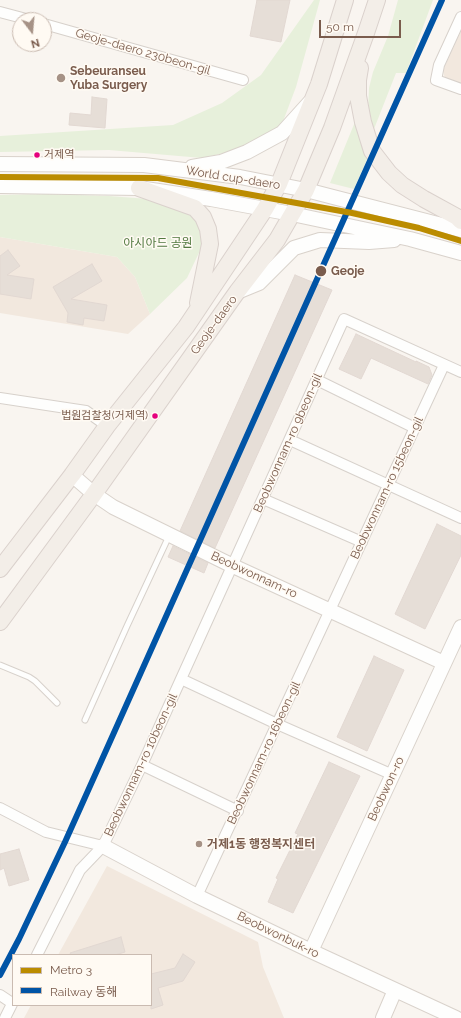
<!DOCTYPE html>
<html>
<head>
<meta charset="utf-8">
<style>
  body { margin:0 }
  #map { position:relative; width:461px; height:1018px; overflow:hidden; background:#f9f5f0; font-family:Raleway,"Noto Sans KR",sans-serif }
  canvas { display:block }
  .legend { position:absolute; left:12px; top:954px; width:140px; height:52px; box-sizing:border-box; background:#fffaf3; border:1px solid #cabbb1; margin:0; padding:5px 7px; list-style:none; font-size:12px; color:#7a5c4d }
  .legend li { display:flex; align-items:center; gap:8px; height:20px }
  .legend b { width:20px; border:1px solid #cabbb1 }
  .north { position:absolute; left:12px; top:12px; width:40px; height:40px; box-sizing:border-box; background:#fffaf3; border:1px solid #cabbb1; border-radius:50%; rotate:164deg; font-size:11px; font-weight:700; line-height:16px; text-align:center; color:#7a5c4d }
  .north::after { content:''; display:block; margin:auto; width:14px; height:18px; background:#a69286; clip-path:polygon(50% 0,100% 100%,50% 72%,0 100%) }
  .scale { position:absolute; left:319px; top:20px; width:82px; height:18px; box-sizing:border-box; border:2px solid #7a5c4d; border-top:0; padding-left:5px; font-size:12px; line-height:14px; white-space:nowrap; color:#7a5c4d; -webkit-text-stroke:3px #fffaf3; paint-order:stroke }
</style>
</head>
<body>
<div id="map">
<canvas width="461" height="1018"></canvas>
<ul class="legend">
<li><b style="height:5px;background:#bb8c00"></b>Metro 3</li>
<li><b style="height:5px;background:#0054a6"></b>Railway 동해</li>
</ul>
<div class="north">N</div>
<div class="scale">50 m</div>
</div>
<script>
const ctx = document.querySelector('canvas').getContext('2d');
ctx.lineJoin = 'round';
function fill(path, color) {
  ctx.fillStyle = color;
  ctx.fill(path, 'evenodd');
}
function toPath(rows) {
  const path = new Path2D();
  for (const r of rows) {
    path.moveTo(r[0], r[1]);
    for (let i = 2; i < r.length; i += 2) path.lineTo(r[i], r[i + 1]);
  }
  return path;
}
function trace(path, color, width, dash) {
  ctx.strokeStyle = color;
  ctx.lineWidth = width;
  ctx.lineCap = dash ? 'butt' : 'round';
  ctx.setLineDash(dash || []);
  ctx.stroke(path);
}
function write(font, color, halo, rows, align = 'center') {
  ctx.font = font + ' Raleway,"Noto Sans KR",sans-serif';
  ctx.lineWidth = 3;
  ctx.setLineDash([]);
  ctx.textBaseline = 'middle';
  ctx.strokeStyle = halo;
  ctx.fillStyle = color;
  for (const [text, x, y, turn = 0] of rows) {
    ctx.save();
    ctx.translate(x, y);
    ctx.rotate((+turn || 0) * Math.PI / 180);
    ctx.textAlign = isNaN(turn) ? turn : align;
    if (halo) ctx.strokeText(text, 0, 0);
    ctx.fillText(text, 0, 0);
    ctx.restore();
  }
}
const residential = toPath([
  [461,31,461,84,445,79,443,70],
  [0,237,117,257,135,277,150,314,128,334,0,313],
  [107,866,258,942,263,967,284,1018,24,1018,31,1005,151,1005,151,955,58,955]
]);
const green = toPath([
  [314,0,320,0,296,87,282,124,246,148,202,158,109,150,0,152,0,136,173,125,222,103,261,75],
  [398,0,433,0,406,73,396,73,374,129,368,111,369,88,373,72,388,36],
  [357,117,369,155,354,189,330,183],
  [47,194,109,196,149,199,188,209,199,221,205,240,187,278,150,314,135,277,117,257,0,237,0,195]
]);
const building = toPath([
  [257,0,290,0,281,42,250,36,257,0],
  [92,97,107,99,105,128,69,125,70,113,91,115,92,97],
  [8,250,20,266,7,275,34,279,31,299,0,294,0,256,8,250],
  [92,264,102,281,71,299,107,305,104,321,84,318,83,325,67,322,68,313,53,287,92,264],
  [295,275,332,290,215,548,180,531,295,275],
  [356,334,416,362,416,361,429,367,432,375,428,384,371,358,361,379,339,369,356,334],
  [437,524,461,536,461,555,425,629,395,614,437,524],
  [173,546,208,563,204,573,168,557,173,546],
  [374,656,404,670,367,751,337,737,374,656],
  [329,762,360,776,293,913,268,902,278,879,276,878,298,834,295,833,329,762],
  [19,849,29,880,9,886,4,868,0,870,0,854,19,849],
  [121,937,125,952,115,955,71,955,70,953,121,937],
  [183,954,195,962,183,981,158,988,163,1005,151,1009,151,974,175,968,183,954]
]);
const service = toPath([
  [0,665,29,677,35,681,57,703],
  [85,720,127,626,169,536]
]);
const minor = toPath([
  [0,12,30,20],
  [461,17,439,65,436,80,461,89],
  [44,24,243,80],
  [317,380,415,428],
  [0,398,86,411,107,426],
  [290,440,461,518],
  [263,499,362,542],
  [181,679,277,724,393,775],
  [142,765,238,811],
  [0,808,46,832,103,846],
  [197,896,444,365],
  [37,955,80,870,103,846,142,765,344,319,461,372],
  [0,995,12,1003],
  [5,1018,13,1002]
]);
const secondary = toPath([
  [0,164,144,165,240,177,306,190,461,230],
  [192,167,221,162,247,152,282,133,310,102],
  [0,186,139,188,211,199,292,214,410,239,461,253],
  [237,292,259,283,294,248,320,240,369,242,394,240],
  [72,475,94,494,113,507,233,566,444,663],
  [103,846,197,896,311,951,456,1018],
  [311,951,461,627],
  [383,1018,395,990]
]);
const primary = toPath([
  [360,68,358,80,358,96,363,122,372,151,389,173,402,185,424,199,457,217,461,221],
  [139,188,195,208,203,217,208,229,210,244,198,303],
  [0,569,72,475,107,426,186,327,265,209,279,184,319,84,345,0],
  [0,622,94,494,237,292,277,240,306,190,332,128,366,33,377,0]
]);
const rail1 = toPath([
  [0,975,19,939,65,842,442,0]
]);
const metro1 = toPath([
  [0,177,158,178,352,213,419,228,461,241]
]);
const markers = [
  [61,78,5,"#a69286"],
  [37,155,3.5,"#e5007d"],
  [321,271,6,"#7a5c4d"],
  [155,416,3.5,"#e5007d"],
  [199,844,4,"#a69286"]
];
const busNames = [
  ["거제역",44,155],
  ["법원검찰청(거제역)",148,416,"right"]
];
const streetNames = [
  ["Geoje-daero 230beon-gil",143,52,16],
  ["World cup-daero",233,178,9],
  ["Geoje-daero",214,325,-54],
  ["Beobwonnam-ro 9beon-gil",288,443,-66],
  ["Beobwonnam-ro 15beon-gil",387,488,-65],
  ["Beobwonnam-ro",254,575,25],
  ["Beobwonnam-ro 16beon-gil",264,753,-65],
  ["Beobwonnam-ro 10beon-gil",141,765,-65],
  ["Beobwon-ro",386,789,-65],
  ["Beobwonbuk-ro",278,935,26]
];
const poiNames = [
  ["Sebeuranseu",70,71],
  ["Yuba Surgery",70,85],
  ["거제1동 행정복지센터",207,844]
];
const parkNames = [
  ["아시아드 공원",158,243]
];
const stopNames = [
  ["Geoje",331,271]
];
fill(residential, '#f2e8de');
fill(green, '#e7f0db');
fill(building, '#e6ded7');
trace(building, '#e2d8d2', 1);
trace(service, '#d7d1cb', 7);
trace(minor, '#d7d1cb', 12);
trace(secondary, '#d9d2cb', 16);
trace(primary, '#dad1cc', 18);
trace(service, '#fefefd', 5);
trace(minor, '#fefefd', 10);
trace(secondary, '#fefefd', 14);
trace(primary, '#f3eee8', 16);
trace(rail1, '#0054a6', 6);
trace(metro1, '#bb8c00', 6);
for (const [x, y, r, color] of markers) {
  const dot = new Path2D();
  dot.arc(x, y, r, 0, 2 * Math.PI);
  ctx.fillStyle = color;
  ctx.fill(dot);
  trace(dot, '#fffaf3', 1.5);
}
write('11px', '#7a5c4d', '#fffaf3', busNames, 'left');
write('12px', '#7a5c4d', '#fffaf3', streetNames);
write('bold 12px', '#7a5c4d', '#fffaf3', poiNames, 'left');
write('12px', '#537a41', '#fffaf3', parkNames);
write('bold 12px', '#7a5c4d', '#fffaf3', stopNames, 'left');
</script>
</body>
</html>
